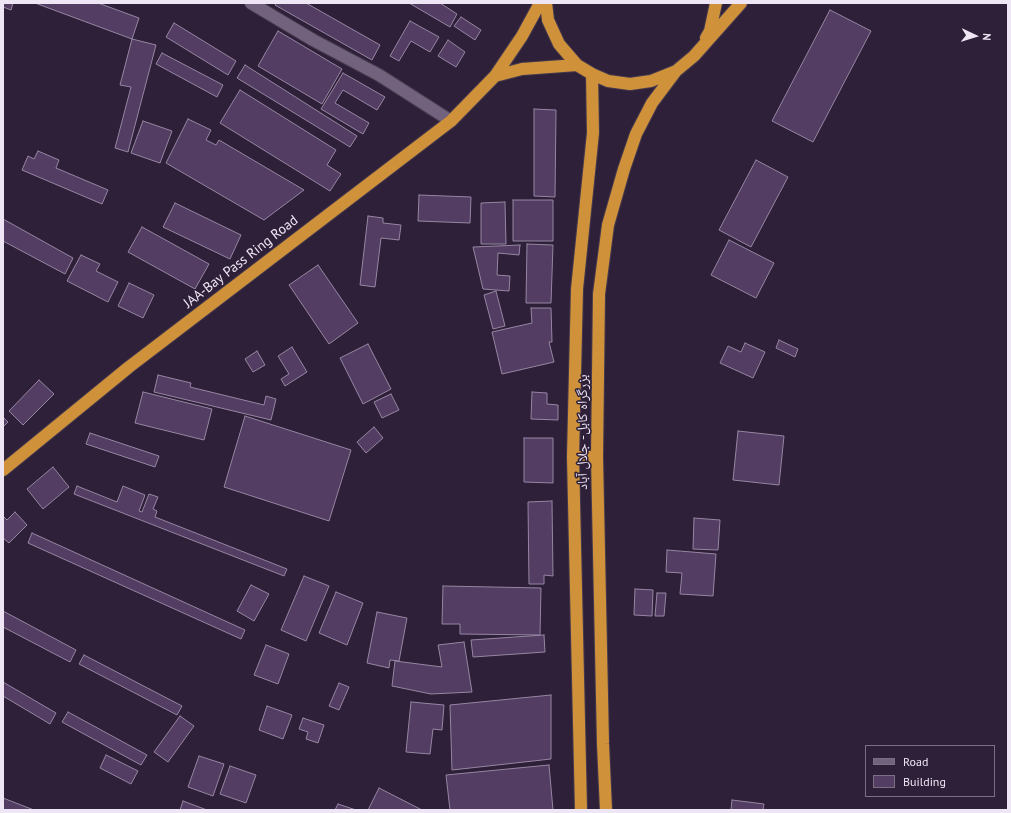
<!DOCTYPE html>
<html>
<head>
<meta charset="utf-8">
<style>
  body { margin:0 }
  #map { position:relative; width:1011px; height:813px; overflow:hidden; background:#2e2038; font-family:"PT Sans",sans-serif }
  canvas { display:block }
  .frame { position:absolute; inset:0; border:4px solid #eee6f5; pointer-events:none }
  .legend { position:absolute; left:865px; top:745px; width:130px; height:52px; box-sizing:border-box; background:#2e2038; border:1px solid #7b6f84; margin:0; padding:5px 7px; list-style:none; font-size:12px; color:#eee6f5 }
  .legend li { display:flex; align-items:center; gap:8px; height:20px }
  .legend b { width:20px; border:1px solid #7b6f84 }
  .north { position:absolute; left:955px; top:16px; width:40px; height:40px; -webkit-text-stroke:3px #2e2038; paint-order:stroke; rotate:94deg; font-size:11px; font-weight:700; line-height:16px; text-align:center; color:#eee6f5 }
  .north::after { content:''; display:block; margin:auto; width:14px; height:18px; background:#eee6f5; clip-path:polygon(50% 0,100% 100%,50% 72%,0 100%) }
</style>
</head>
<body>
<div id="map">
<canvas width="1011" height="813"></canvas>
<div class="frame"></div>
<ul class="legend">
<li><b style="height:5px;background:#72627d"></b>Road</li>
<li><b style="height:11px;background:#533d62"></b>Building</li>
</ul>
<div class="north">N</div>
</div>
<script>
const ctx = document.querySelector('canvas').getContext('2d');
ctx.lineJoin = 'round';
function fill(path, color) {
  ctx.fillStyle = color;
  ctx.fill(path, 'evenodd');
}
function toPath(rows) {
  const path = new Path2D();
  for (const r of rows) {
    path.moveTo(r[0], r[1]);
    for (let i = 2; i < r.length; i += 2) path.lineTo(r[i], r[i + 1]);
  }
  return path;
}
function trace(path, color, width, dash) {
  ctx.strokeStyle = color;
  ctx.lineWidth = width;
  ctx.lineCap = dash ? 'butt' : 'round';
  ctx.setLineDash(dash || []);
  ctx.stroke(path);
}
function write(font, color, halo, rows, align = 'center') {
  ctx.font = font + ' "PT Sans","Noto Naskh Arabic",sans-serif';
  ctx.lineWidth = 3;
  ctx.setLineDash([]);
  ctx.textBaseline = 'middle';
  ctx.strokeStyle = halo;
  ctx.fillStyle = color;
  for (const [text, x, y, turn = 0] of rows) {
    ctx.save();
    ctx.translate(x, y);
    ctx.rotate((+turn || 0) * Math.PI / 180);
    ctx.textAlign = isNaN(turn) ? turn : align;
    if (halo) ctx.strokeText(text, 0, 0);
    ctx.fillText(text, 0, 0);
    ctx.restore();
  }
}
const building = toPath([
  [3,3,13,3,11,10,3,7,3,3],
  [35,3,98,3,139,18,132,39,35,3],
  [276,3,306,3,380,45,372,60,275,5,276,3],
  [409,3,440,3,457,14,450,27,409,3],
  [830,10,871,31,813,142,772,121,830,10],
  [461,17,481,30,475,40,454,26,461,17],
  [410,21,439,37,430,52,411,41,399,61,390,56,410,21],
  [174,23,236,61,228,75,166,37,174,23],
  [278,31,342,69,322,104,258,66,278,31],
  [132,39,156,45,128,152,115,148,131,87,120,85,132,39],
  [448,40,465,52,456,67,438,56,448,40],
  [162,53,223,85,217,97,156,64,162,53],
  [245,65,357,136,350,147,237,78,245,65],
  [343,73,385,97,377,110,343,90,335,103,369,123,363,134,321,109,343,73],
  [240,90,336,150,327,165,341,174,330,191,220,123,240,90],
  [534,109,556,110,555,197,534,196,534,109],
  [188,119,211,130,206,140,216,145,219,140,304,190,264,220,166,163,188,119],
  [143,121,172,131,160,163,131,153,143,121],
  [38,151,59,160,56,168,108,190,102,204,22,170,28,156,34,159,38,151],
  [756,160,788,177,751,247,719,230,756,160],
  [419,195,471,197,470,223,418,221,419,195],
  [513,200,553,200,553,241,513,241,513,200],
  [505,202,506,244,481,244,481,203,505,202],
  [175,203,241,235,230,259,163,227,175,203],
  [368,216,383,218,383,223,401,225,399,240,381,238,375,287,360,285,368,216],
  [3,219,73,258,65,274,3,241,3,219],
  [142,227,209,264,195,289,128,252,142,227],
  [729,240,774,263,756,298,711,275,729,240],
  [527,244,553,245,551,303,526,303,527,244],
  [520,245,519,255,498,253,497,275,510,276,509,291,483,289,473,247,520,245],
  [81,255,100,264,96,271,118,282,108,302,67,281,81,255],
  [318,265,358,323,329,344,289,285,318,265],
  [129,283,154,295,143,318,118,306,129,283],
  [496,291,505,326,493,329,484,295,496,291],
  [531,308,551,308,552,342,549,342,554,362,502,374,492,332,532,323,531,308],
  [779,340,798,349,795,357,776,348,779,340],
  [745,343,765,352,753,378,720,363,728,346,741,352,745,343],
  [368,344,391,389,363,404,340,358,368,344],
  [292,347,307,372,285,386,281,379,289,374,278,356,292,347],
  [257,351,265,365,253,372,245,359,257,351],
  [158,375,191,383,190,387,264,405,266,396,276,399,271,420,154,392,158,375],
  [39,380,54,394,23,425,9,411,39,380],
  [143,392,212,409,204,440,135,423,143,392],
  [532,392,547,393,547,404,558,405,558,420,531,419,532,392],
  [391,394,399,410,382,418,374,402,391,394],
  [245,416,351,450,329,521,224,487,245,416],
  [3,417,8,422,3,427,3,417],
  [374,427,383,438,366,453,357,442,374,427],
  [738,431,784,436,779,485,733,480,738,431],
  [90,433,159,456,155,467,86,444,90,433],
  [524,438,553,438,553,483,524,482,524,438],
  [53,467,69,487,43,509,27,489,53,467],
  [77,486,117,502,123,486,145,495,139,511,142,512,149,494,158,497,153,509,157,511,155,517,287,569,284,576,74,494,77,486],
  [552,501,553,576,544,575,544,584,529,584,528,502,552,501],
  [15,512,27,525,9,543,3,538,3,516,7,520,15,512],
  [694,518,720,520,718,550,693,549,694,518],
  [32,533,245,630,241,639,28,543,32,533],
  [667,550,716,554,713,596,680,594,682,573,666,572,667,550],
  [304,576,329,586,306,641,281,630,304,576],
  [251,585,269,594,254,621,237,611,251,585],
  [443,586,541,588,540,635,460,634,460,624,442,624,443,586],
  [635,589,653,590,652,616,634,615,635,589],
  [336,592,363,603,347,645,319,633,336,592],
  [657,593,666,593,664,616,655,616,657,593],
  [3,611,76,650,70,662,3,627,3,611],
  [377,612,407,618,399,661,390,660,389,668,367,663,377,612],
  [544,635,545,652,473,657,471,640,544,635],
  [464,642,472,692,431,694,392,686,395,661,442,667,438,645,464,642],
  [266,645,289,654,278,684,254,675,266,645],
  [84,655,182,706,177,715,79,664,84,655],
  [3,682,56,713,50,724,3,696,3,682],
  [339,683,349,687,339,710,329,706,339,683],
  [551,695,551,759,452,770,450,705,551,695],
  [411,702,444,705,442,730,433,729,430,754,406,752,411,702],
  [267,706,292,715,283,739,259,730,267,706],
  [68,712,147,755,141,765,62,722,68,712],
  [180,716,194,726,168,762,154,752,180,716],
  [303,718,324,725,318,743,306,739,308,732,299,729,303,718],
  [106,755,138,771,131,784,100,768,106,755],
  [199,756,224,764,213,796,188,787,199,756],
  [549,765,553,810,450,810,446,775,549,765],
  [230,766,256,775,246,803,220,794,230,766],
  [379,788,422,810,368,810,379,788],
  [3,798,34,810,3,810,3,798],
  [732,800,764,804,763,810,731,810,732,800],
  [183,801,207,810,180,810,183,801],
  [338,804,356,810,335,810,338,804]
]);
const minor = toPath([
  [251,3,313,40,379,75,451,121]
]);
const highway = toPath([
  [546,3,548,20,559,44,577,65,592,74,608,81,630,84,651,81,676,71,694,56,741,3],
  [706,38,710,31,716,3],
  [495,76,522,69,577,65],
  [573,457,597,457],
  [3,470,129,367,451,121,495,76,522,36,540,3],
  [581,810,573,457,577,289,593,133,592,74],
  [606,810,603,744,597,457,599,294,608,225,624,169,636,134,652,103,676,71]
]);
const streetNames = [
  ["JAA-Bay Pass Ring Road",241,262,-38],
  ["بزرگراه کابل- جلال آباد",583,432,-90]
];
fill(building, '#533d62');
trace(building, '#9686a3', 1);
trace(minor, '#463a4e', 14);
trace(highway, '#463a4e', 14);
trace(minor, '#72627d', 12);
trace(highway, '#cf923a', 12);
write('14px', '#eee6f5', '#2e2038', streetNames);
</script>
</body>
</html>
